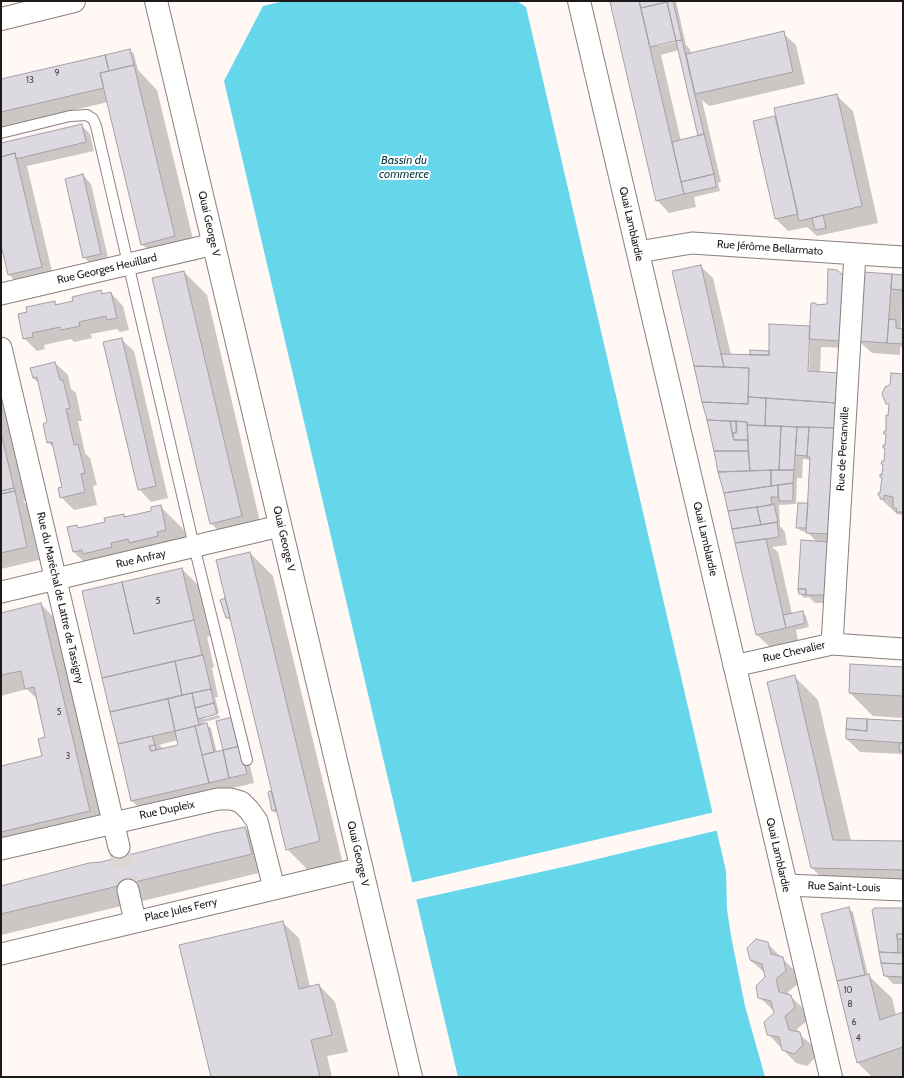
<!DOCTYPE html>
<html>
<head>
<meta charset="utf-8">
<style>
  body { margin:0 }
  #map { position:relative; width:904px; height:1078px; overflow:hidden; background:#fff8f5; font-family:Cabin,sans-serif }
  canvas { display:block }
  .frame { position:absolute; inset:0; border:2px solid #1d1a19; pointer-events:none }
</style>
</head>
<body>
<div id="map">
<canvas width="904" height="1078"></canvas>
<div class="frame"></div>
</div>
<script>
const ctx = document.querySelector('canvas').getContext('2d');
ctx.lineJoin = 'round';
function fill(path, color) {
  ctx.fillStyle = color;
  ctx.fill(path, 'evenodd');
}
function toPath(rows) {
  const path = new Path2D();
  for (const r of rows) {
    path.moveTo(r[0], r[1]);
    for (let i = 2; i < r.length; i += 2) path.lineTo(r[i], r[i + 1]);
  }
  return path;
}
function trace(path, color, width, dash) {
  ctx.strokeStyle = color;
  ctx.lineWidth = width;
  ctx.lineCap = dash ? 'butt' : 'round';
  ctx.setLineDash(dash || []);
  ctx.stroke(path);
}
function write(font, color, halo, rows, align = 'center') {
  ctx.font = font + ' Cabin,sans-serif';
  ctx.lineWidth = 4;
  ctx.setLineDash([]);
  ctx.textBaseline = 'middle';
  ctx.strokeStyle = halo;
  ctx.fillStyle = color;
  for (const [text, x, y, turn = 0] of rows) {
    ctx.save();
    ctx.translate(x, y);
    ctx.rotate((+turn || 0) * Math.PI / 180);
    ctx.textAlign = isNaN(turn) ? turn : align;
    if (halo) ctx.strokeText(text, 0, 0);
    ctx.fillText(text, 0, 0);
    ctx.restore();
  }
}
const water = toPath([
  [284,1,517,1,526,7,726,871,727,909,731,936,745,1006,765,1077,458,1077,224,81,263,6]
]);
const pier = toPath([
  [715,812,719,830,572,865,414,900,410,883]
]);
const shadow = toPath([
  [621,1,676,1,686,45,690,49,691,54,783,33,796,45,805,84,709,106,702,100,721,182,718,183,720,191,694,197,696,207,669,213,657,200],
  [681,39,681,41,659,46,658,44],
  [679,50,699,137,681,141,661,55],
  [130,50,134,54,138,70,157,90,198,260,165,267,142,244,108,102,1,127,1,80],
  [836,95,853,111,878,223,817,236,807,227,788,231,776,219,754,122,776,116],
  [81,125,90,134,94,151,27,166,54,280,22,287,9,275,1,241,1,144],
  [83,175,91,184,109,262,92,266,84,257],
  [700,266,713,278,731,355,753,356,751,351,770,352,770,325,810,328,812,304,817,306,828,305,829,270,838,272,853,288,849,348,821,347,820,373,839,374,851,386,850,415,845,415,844,437,848,442,842,546,832,546,837,551,834,603,815,603,809,597,804,598,800,593,799,588,802,541,817,542,807,532,801,531,797,527,799,504,809,506,811,460,803,459,802,478,797,478,796,504,779,505,780,526,785,532,787,545,772,547,778,552,792,614,802,612,806,616,809,627,796,630,798,640,770,647,757,635,673,272],
  [808,336,810,338,809,376,807,376],
  [822,338,846,340,846,342,822,340],
  [184,272,207,295,264,539,234,547,211,523],
  [892,275,903,276,901,330,903,330,903,349,900,346,900,355,872,353,859,341],
  [101,291,104,295,111,293,123,306,129,330,120,332,117,329,91,334,92,338,74,342,71,339,44,345,45,349,37,351,24,338,28,312,54,302,58,305,75,301],
  [121,339,134,351,168,498,151,502,139,489],
  [55,363,68,375,71,389,76,393,82,421,78,421,85,453,90,458,97,485,93,486,97,505,74,510,61,497,63,488,54,448,48,442,48,423,39,383,33,378],
  [903,375,903,516,900,514,898,515,881,499,883,478,881,477,883,476,884,466,882,464,884,463,886,449,884,448,887,435,885,433,887,432,890,405,887,403,891,386],
  [1,395,26,501,23,501,27,505,39,560,1,569],
  [160,506,184,530,189,553,97,575,74,552,77,526,80,529,107,523,124,515,126,518,152,512],
  [250,553,273,576,343,864,310,872,287,849,278,814,273,811,269,793,273,794,232,622,227,618,221,600,225,599,227,601],
  [182,569,198,585,210,636,207,637,214,667,212,668,218,697,215,697,219,713,203,717,203,719,219,715,220,718,204,722,205,725,211,728,217,753,224,751,241,727,254,783,220,791,145,813,132,801,83,592],
  [178,740,179,746,164,749,159,745],
  [41,604,57,621,106,828,1,852,1,767,44,757,46,738,38,700,27,689,1,696,1,614],
  [903,668,903,718,873,716,850,693],
  [794,676,818,700,851,841,903,842,903,892,835,891,812,868],
  [903,722,903,754,860,752,847,739],
  [245,828,261,845,267,871,1,935,1,886],
  [849,909,853,912,868,975,892,998,896,1015,903,1013,903,1077,872,1077,858,1063,822,915],
  [876,909,903,909,903,984,893,984,885,975],
  [282,922,299,938,310,987,319,985,335,1002,348,1052,327,1056,332,1077,212,1077],
  [767,943,795,971,798,984,788,992,789,995,804,1009,807,1021,797,1029,798,1033,813,1046,815,1058,807,1066,796,1063,768,1034,775,1014,774,1011,759,997,766,977,765,973,750,960]
]);
const building = toPath([
  [616,1,639,1,684,194,656,201,610,2,616,1],
  [639,1,671,1,641,8,639,1],
  [673,1,682,40,676,41,667,2,673,1],
  [667,2,676,41,650,47,641,8,667,2],
  [784,31,793,72,695,94,686,54,784,31],
  [682,40,704,134,698,136,676,41,682,40],
  [130,49,134,65,109,71,105,55,130,49],
  [105,55,109,71,100,73,104,88,1,112,1,79,105,55],
  [134,65,175,236,141,245,100,73,134,65],
  [837,94,862,206,799,221,774,108,837,94],
  [775,116,798,214,775,219,753,121,775,116],
  [82,124,86,142,16,159,15,153,1,157,1,143,82,124],
  [704,134,714,174,681,182,672,142,704,134],
  [15,153,42,267,8,275,1,245,1,157,15,153],
  [83,174,101,254,83,258,65,179,83,174],
  [714,174,716,187,684,194,681,182,714,174],
  [823,215,826,228,815,230,812,218,823,215],
  [701,265,721,354,724,367,694,366,672,271,701,265],
  [828,269,837,270,844,276,841,341,809,339,811,303,816,303,816,305,827,304,828,269],
  [184,271,242,516,210,524,152,278,184,271],
  [863,272,892,274,887,343,858,341,863,272],
  [892,274,903,275,903,290,891,289,892,274],
  [101,290,102,294,111,292,117,318,107,320,106,316,79,322,80,326,61,330,60,327,32,333,33,337,23,339,18,314,27,312,26,307,55,301,55,305,73,301,72,297,101,290],
  [889,319,896,320,896,328,903,329,903,344,887,343,889,319],
  [769,324,810,326,808,371,839,373,837,403,748,397,749,368,724,367,721,354,769,355,769,324],
  [122,338,156,486,138,490,103,342,122,338],
  [750,350,769,351,769,355,750,355,750,350],
  [55,362,60,380,63,380,70,408,66,409,74,445,78,444,85,473,81,474,85,492,60,498,58,488,62,487,52,442,47,443,43,424,47,422,37,377,33,378,30,368,55,362],
  [694,366,749,368,748,404,702,402,694,366],
  [891,373,903,374,903,512,896,512,897,509,893,507,893,497,884,495,884,499,880,499,880,496,878,495,879,492,880,493,882,477,880,477,880,474,882,475,883,464,881,464,882,461,884,461,885,448,883,448,883,445,885,445,886,434,884,434,884,431,886,431,886,415,888,416,889,404,886,404,882,394,885,387,890,385,891,373],
  [748,397,766,398,765,426,747,425,747,422,707,420,702,402,748,404,748,397],
  [766,398,837,403,836,428,765,426,766,398],
  [707,420,730,421,734,440,748,440,748,451,714,451,707,420],
  [730,421,736,421,736,433,732,433,730,421],
  [736,421,747,422,748,440,734,440,732,433,736,433,737,430,736,421],
  [747,425,781,426,779,470,750,471,747,425],
  [781,426,797,427,794,470,779,470,781,426],
  [797,427,809,427,807,456,795,455,797,427],
  [809,427,836,428,829,534,806,533,810,457,807,457,809,427],
  [1,433,14,488,1,491,1,433],
  [714,451,748,451,750,471,718,472,714,451],
  [771,470,794,470,793,483,771,486,771,470],
  [771,470,771,486,724,493,718,472,771,470],
  [793,483,793,501,779,501,778,485,793,483],
  [778,485,778,497,771,497,772,505,728,511,724,493,778,485],
  [14,488,15,491,1,494,1,491,14,488],
  [15,491,27,547,1,553,1,494,15,491],
  [798,503,808,503,806,528,796,528,798,503],
  [774,504,778,522,761,525,757,507,774,504],
  [161,505,166,530,157,532,158,536,129,543,128,539,111,543,112,547,83,554,82,550,73,552,67,527,77,525,78,528,105,522,104,518,124,514,124,517,151,511,151,507,161,505],
  [757,507,761,525,732,529,728,511,757,507],
  [777,522,779,537,735,543,732,529,777,522],
  [766,539,786,628,756,635,735,543,766,539],
  [801,540,829,542,826,595,806,595,806,589,798,589,801,540],
  [250,552,320,841,286,850,216,560,250,552],
  [182,568,194,620,134,634,122,582,182,568],
  [122,582,134,634,194,620,202,655,102,678,82,591,122,582],
  [798,589,806,589,806,595,799,594,798,589],
  [225,598,230,617,226,618,220,600,225,598],
  [41,603,90,811,1,832,1,766,42,756,38,739,45,737,34,687,25,689,21,671,1,675,1,613,41,603],
  [803,611,805,623,786,628,783,615,803,611],
  [203,655,211,689,182,695,175,661,203,655],
  [175,661,182,695,110,712,102,678,175,661],
  [850,664,903,667,903,696,849,693,850,664],
  [795,675,833,840,903,841,903,870,811,868,767,682,795,675],
  [211,689,214,703,195,708,192,693,211,689],
  [192,693,199,725,175,731,168,699,192,693],
  [168,699,175,731,118,744,110,712,168,699],
  [214,703,217,714,198,719,195,708,214,703],
  [233,717,240,746,223,750,216,721,233,717],
  [847,718,867,719,867,731,846,729,847,718],
  [867,719,903,721,903,743,846,739,846,729,867,731,867,719],
  [207,723,214,752,202,755,195,726,207,723],
  [195,726,209,783,131,801,118,744,152,736,155,745,149,746,151,751,178,745,175,731,195,726],
  [900,743,903,743,903,751,899,751,900,743],
  [155,745,156,750,151,751,149,746,155,745],
  [240,746,247,774,229,778,223,750,240,746],
  [223,750,229,778,209,783,202,755,223,750],
  [271,791,276,810,272,811,268,792,271,791],
  [245,827,252,854,1,914,1,886,89,863,101,862,215,833,245,827],
  [849,907,865,975,837,981,821,914,849,907],
  [875,908,902,908,903,934,897,934,898,953,879,952,872,910,875,908],
  [283,921,299,989,319,984,332,1035,311,1040,320,1077,211,1077,179,945,283,921],
  [897,934,903,934,903,939,897,939,897,934],
  [756,939,768,942,771,954,783,957,786,971,776,979,779,992,791,995,795,1008,785,1016,789,1030,800,1032,803,1045,794,1054,782,1050,779,1037,767,1035,764,1022,774,1013,771,1001,758,998,756,986,765,977,762,964,750,960,747,948,756,939],
  [879,952,903,953,903,964,881,963,879,952],
  [881,963,903,964,903,977,884,976,881,963],
  [869,974,880,1020,903,1012,903,1047,857,1063,837,981,869,974]
]);
const minorTunnel = toPath([
  [119,847,128,890]
]);
const service = toPath([
  [1,133,70,116,87,115,93,119,96,126,194,546,247,760]
]);
const minor = toPath([
  [638,252,692,243,903,257],
  [1,294,214,244],
  [1,348,119,847],
  [1,592,280,526],
  [832,644,855,254],
  [734,666,832,644,903,649],
  [1,849,218,799,231,799,241,802,249,810,257,821,274,888],
  [786,885,903,890],
  [128,890,135,921],
  [1,954,362,868]
]);
const tertiary = toPath([
  [1,19,74,1]
]);
const secondary = toPath([
  [156,1,411,1077],
  [579,1,831,1077]
]);
const numberNames = [
  ["9",57,73],
  ["13",30,80],
  ["5",158,601],
  ["5",59,712],
  ["3",68,756],
  ["10",848,990],
  ["8",850,1004],
  ["6",854,1022],
  ["4",858,1038]
];
const streetNames = [
  ["Quai George V",209,224,77],
  ["Quai Lamblardie",631,224,77],
  ["Rue Jérôme Bellarmato",770,248,4],
  ["Rue Georges Heuillard",107,269,-13],
  ["Rue de Percanville",843,449,-87],
  ["Quai George V",284,539,77],
  ["Quai Lamblardie",705,539,77],
  ["Rue Anfray",141,559,-13],
  ["Rue du Maréchal de Lattre de Tassigny",60,598,77],
  ["Rue Chevalier",794,652,-13],
  ["Rue Dupleix",167,810,-12],
  ["Quai George V",358,854,77],
  ["Quai Lamblardie",778,855,77],
  ["Rue Saint-Louis",844,887,2],
  ["Place Jules Ferry",181,910,-13]
];
const waterNames = [
  ["Bassin du",404,160],
  ["commerce",404,174]
];
fill(water, '#66d6eb');
fill(pier, '#fff8f5');
fill(shadow, '#0003');
fill(building, '#ddd9e0');
trace(building, '#a3a0a7', 1);
trace(minorTunnel, '#ddd7d4', 21, [21, 10]);
trace(service, '#88807d', 12);
trace(minor, '#88807d', 23);
trace(tertiary, '#88807d', 24);
trace(secondary, '#88807d', 24);
trace(service, '#fff', 10);
trace(minor, '#fff', 21);
trace(tertiary, '#fff', 22);
trace(secondary, '#fff', 22);
write('9px', '#4d4a4b', null, numberNames);
write('11px', '#1d1a19', '#fff', streetNames);
write('italic 12px', '#11444d', '#fff', waterNames);
</script>
</body>
</html>
